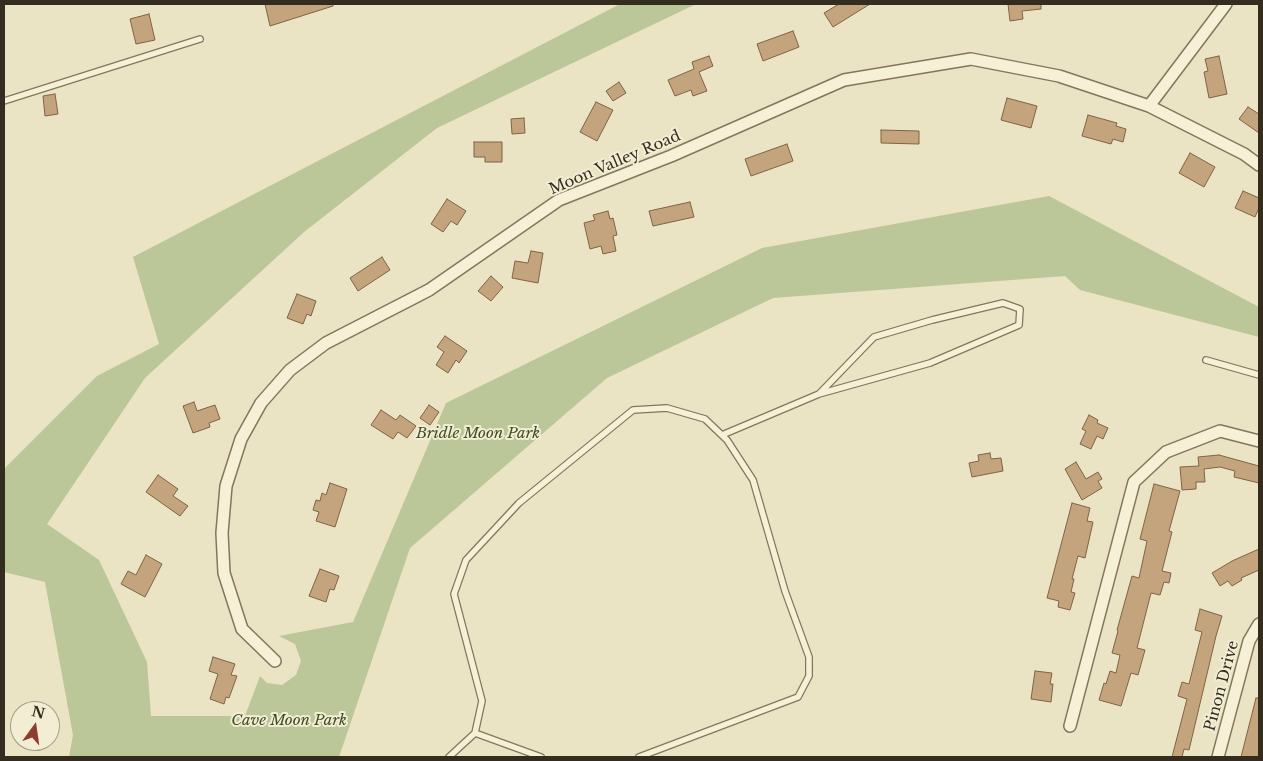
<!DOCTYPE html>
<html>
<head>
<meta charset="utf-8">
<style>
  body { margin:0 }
  #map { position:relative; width:1263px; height:761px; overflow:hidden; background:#eae3c4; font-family:"Libre Baskerville",serif }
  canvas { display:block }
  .frame { position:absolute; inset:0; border:5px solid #342c1f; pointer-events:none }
  .north { position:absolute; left:10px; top:701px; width:50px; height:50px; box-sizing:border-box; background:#f2edd3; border:1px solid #a6a08b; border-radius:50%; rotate:14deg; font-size:14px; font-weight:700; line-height:20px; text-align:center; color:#342c1f }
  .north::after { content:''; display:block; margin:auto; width:18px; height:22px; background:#8c3d32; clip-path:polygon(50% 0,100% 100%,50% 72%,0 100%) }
</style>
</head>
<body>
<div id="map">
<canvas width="1263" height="761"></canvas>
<div class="frame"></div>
<div class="north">N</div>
</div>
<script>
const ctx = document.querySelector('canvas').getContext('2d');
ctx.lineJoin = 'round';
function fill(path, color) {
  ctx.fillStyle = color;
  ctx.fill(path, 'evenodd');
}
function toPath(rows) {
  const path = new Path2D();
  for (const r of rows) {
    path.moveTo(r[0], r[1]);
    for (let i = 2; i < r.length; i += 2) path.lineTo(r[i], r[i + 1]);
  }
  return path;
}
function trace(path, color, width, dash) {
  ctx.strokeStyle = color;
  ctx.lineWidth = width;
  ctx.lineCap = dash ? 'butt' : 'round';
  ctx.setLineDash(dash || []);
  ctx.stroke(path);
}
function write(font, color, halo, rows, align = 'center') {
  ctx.font = font + ' "Libre Baskerville",serif';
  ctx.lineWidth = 4;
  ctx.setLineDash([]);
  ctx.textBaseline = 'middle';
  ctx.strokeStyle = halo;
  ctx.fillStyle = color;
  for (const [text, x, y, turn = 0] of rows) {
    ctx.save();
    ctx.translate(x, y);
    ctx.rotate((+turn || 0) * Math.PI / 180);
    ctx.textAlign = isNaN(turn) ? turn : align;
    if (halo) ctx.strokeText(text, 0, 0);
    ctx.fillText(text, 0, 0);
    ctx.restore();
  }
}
const green = toPath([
  [620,4,696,4,437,128,304,232,145,378,47,524,99,560,147,662,151,716,245,716,260,676,267,683,282,685,296,675,301,661,295,644,279,636,353,622,446,403,762,248,1049,196,1259,307,1259,337,1080,290,1065,276,773,298,607,378,410,548,339,757,69,757,73,735,45,582,4,572,4,469,97,376,159,344,133,257]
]);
const building = toPath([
  [265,4,333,4,333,6,270,26,265,4],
  [839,4,870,4,833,27,824,13,839,4],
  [1008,4,1041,4,1041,9,1022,11,1023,19,1010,21,1008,4],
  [149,14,155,40,136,44,130,19,149,14],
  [793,31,799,47,763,61,757,44,793,31],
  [709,56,713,66,699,72,707,91,693,96,691,90,675,96,668,80,694,69,692,62,709,56],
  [1219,56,1227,94,1209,98,1204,72,1208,71,1205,59,1219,56],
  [619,82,626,93,613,101,606,91,619,82],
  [55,94,58,114,45,116,43,96,55,94],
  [1007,98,1037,106,1031,128,1001,120,1007,98],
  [596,102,613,110,597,141,580,132,596,102],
  [1248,107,1259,114,1259,133,1239,119,1248,107],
  [1088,115,1117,123,1116,126,1126,129,1123,142,1113,139,1111,144,1082,136,1088,115],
  [524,118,525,133,512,134,511,119,524,118],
  [881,130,919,131,919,144,881,143,881,130],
  [474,142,502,142,502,162,485,162,485,157,474,157,474,142],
  [787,144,793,161,751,176,745,159,787,144],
  [1190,153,1215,167,1204,187,1179,173,1190,153],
  [1243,191,1259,198,1259,208,1255,217,1235,208,1243,191],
  [447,199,466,211,457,225,451,221,443,232,431,224,447,199],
  [690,202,694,217,653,226,649,211,690,202],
  [608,211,610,219,613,218,617,235,613,236,616,251,603,254,601,246,590,249,584,223,595,220,593,215,608,211],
  [531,251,543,253,538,283,512,278,515,261,528,263,531,251],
  [382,257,390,270,358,291,350,278,382,257],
  [491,276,503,287,491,301,478,291,491,276],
  [297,294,316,301,311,316,307,314,303,324,287,318,297,294],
  [445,336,467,351,459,363,456,360,448,373,436,365,444,352,437,347,445,336],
  [194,402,197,411,215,405,220,419,209,423,210,427,193,433,183,406,194,402],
  [429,405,439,412,430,425,420,418,429,405],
  [381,410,396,420,400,415,416,426,407,438,398,432,393,439,371,425,381,410],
  [1089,415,1098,420,1097,423,1108,428,1103,439,1097,436,1091,449,1080,444,1086,431,1082,429,1089,415],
  [990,453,991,459,1001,458,1003,471,972,477,969,463,979,461,978,455,990,453],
  [1219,455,1259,466,1259,483,1234,477,1235,471,1220,467,1204,469,1205,482,1196,482,1196,489,1182,490,1180,467,1199,466,1198,457,1219,455],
  [1076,462,1086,479,1098,472,1102,479,1098,481,1102,488,1082,500,1065,469,1076,462],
  [158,475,178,489,173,496,188,506,180,516,146,492,158,475],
  [330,483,347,489,335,527,316,521,319,512,313,510,316,500,320,501,322,493,326,495,330,483],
  [1154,484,1180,491,1169,531,1172,532,1162,571,1171,573,1169,583,1164,582,1160,595,1151,593,1137,648,1145,650,1138,675,1131,673,1121,706,1099,700,1104,683,1106,684,1110,671,1116,673,1120,655,1112,653,1118,631,1117,630,1132,576,1139,578,1147,541,1140,539,1154,484],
  [1072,503,1090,508,1087,521,1093,522,1085,558,1078,556,1072,579,1074,579,1071,592,1075,593,1070,610,1058,607,1059,601,1047,598,1072,503],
  [1259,549,1259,570,1241,578,1242,580,1232,586,1228,581,1220,586,1212,573,1232,561,1259,549],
  [146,555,162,564,145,597,121,584,128,571,136,575,146,555],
  [320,569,339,576,334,590,330,589,326,602,309,596,320,569],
  [1200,609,1222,616,1216,636,1189,750,1184,749,1182,757,1172,757,1187,699,1178,696,1182,682,1189,684,1202,632,1195,630,1200,609],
  [213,657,235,664,231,675,237,676,229,698,226,697,224,704,210,699,218,674,209,671,213,657],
  [1035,671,1052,673,1050,684,1053,684,1051,702,1031,699,1035,671],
  [1256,698,1259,698,1259,757,1241,757,1256,698]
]);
const service = toPath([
  [4,101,200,39],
  [1206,360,1259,375],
  [722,435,819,394,874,337,932,320,1003,303,1020,309,1019,325,930,363,819,394],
  [475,733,541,757],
  [449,757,475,733,482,701,454,594,466,560,519,503,633,410,667,408,705,419,727,440,753,480,785,591,809,657,809,676,798,697,639,757]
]);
const minor = toPath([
  [1149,106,1226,4],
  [275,661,242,629,224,573,222,533,226,486,241,439,261,403,290,370,326,343,429,290,559,200,671,156,844,80,971,59,1059,76,1149,106,1244,154,1259,165],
  [1070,726,1134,482,1166,452,1220,431,1259,441],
  [1218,757,1249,641,1259,624]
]);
const streetNames = [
  ["Moon Valley Road",615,163,-23],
  ["Pinon Drive",1222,686,-75]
];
const parkNames = [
  ["Bridle Moon Park",478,434],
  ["Cave Moon Park",289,721]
];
fill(green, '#bbc799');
fill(building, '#c4a47d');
trace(building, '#7f6344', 1);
trace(service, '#83765c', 8);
trace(minor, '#83765c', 14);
trace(service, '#f5f0d6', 5.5);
trace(minor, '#f5f0d6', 11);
write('15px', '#342c1f', '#f2edd3', streetNames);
write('italic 15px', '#404e27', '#f2edd3', parkNames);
</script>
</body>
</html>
